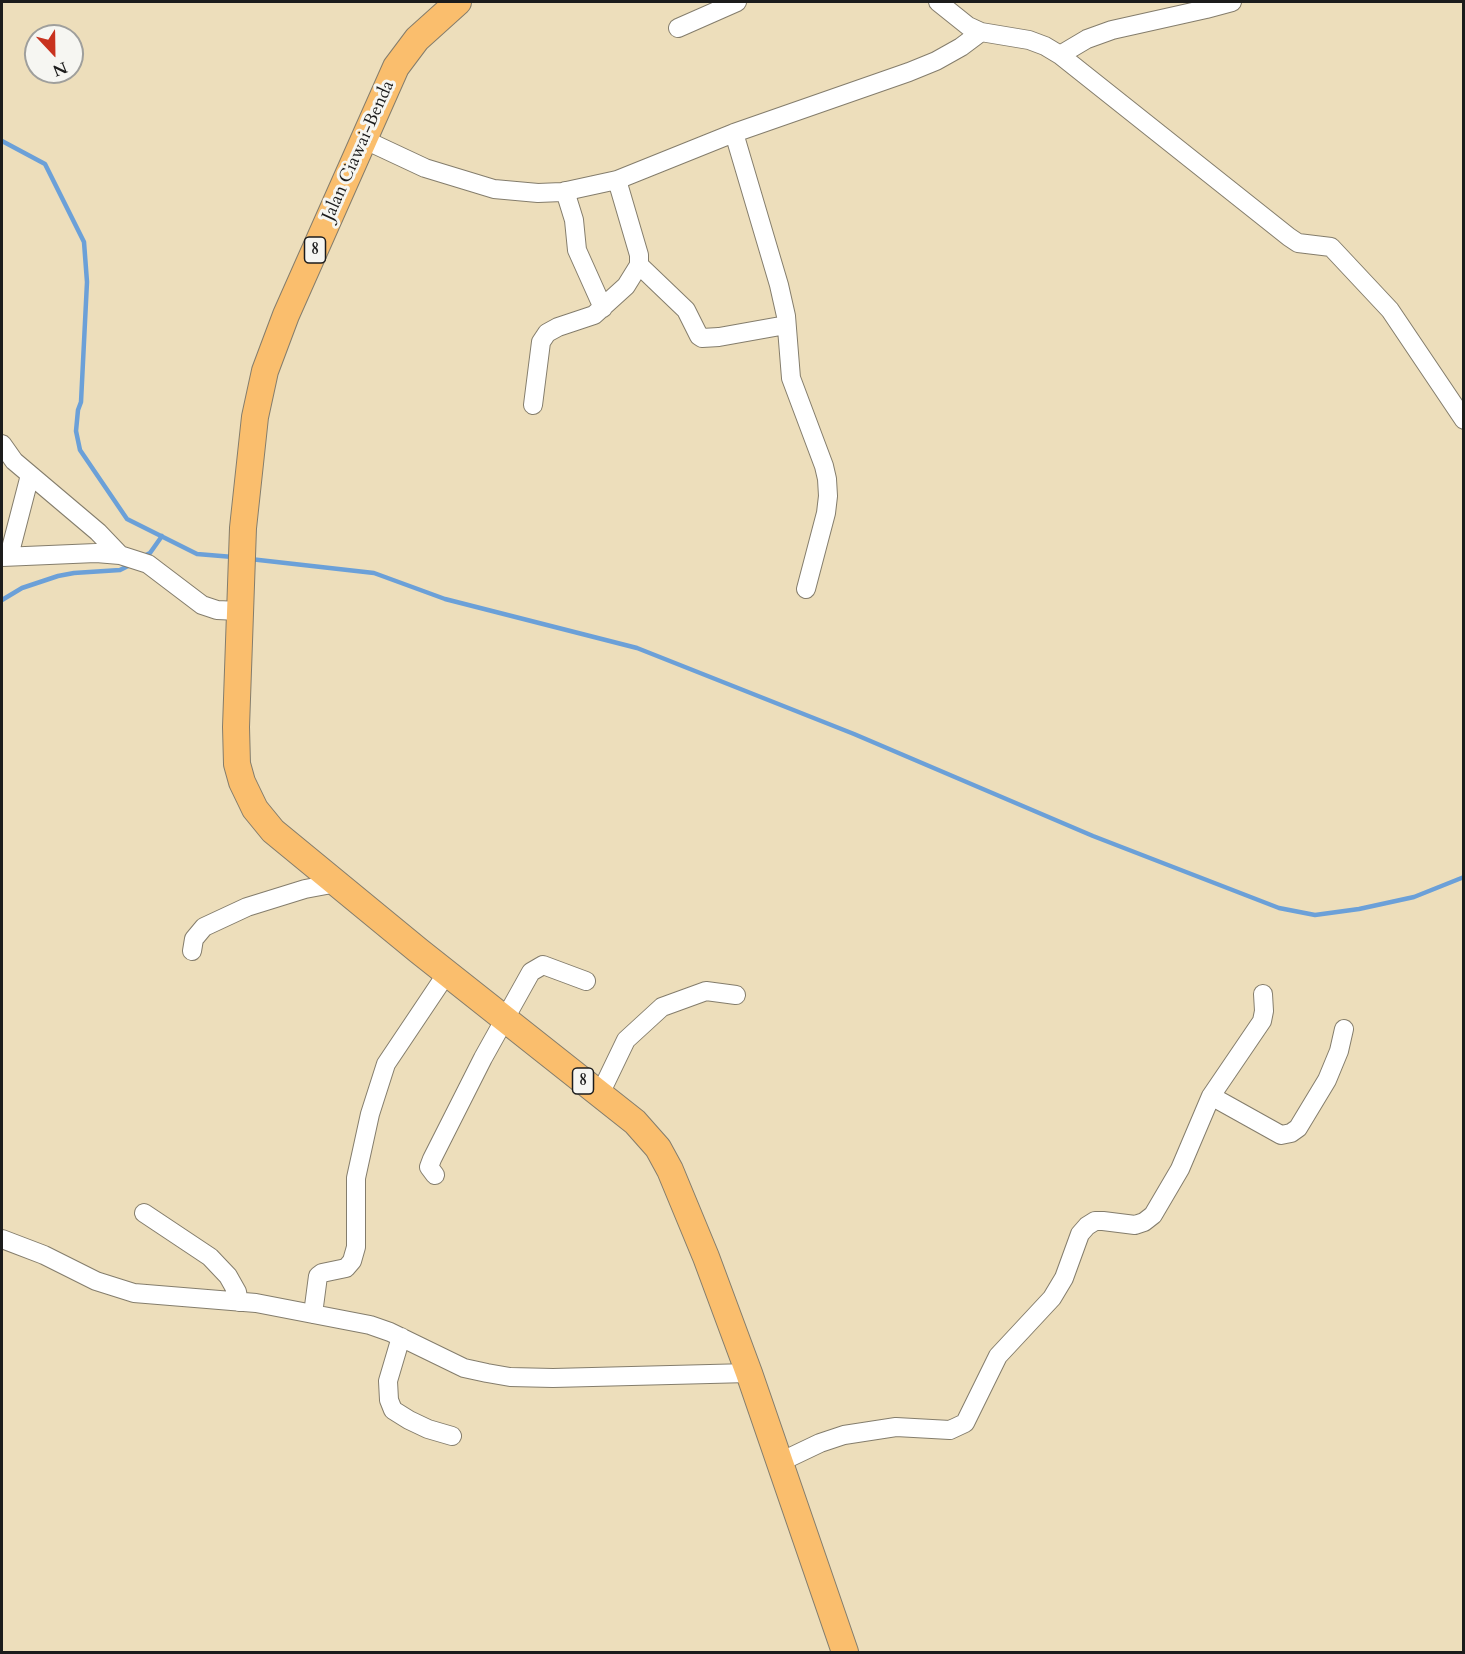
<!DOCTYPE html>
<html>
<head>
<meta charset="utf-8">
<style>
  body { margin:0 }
  #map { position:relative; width:1465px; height:1654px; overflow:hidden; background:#eddebb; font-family:Cardo,serif }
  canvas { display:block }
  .frame { position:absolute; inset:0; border:3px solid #1c1c1c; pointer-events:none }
  .north { position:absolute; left:24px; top:24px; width:60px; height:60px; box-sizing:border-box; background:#f6f6f2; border:2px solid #9f9f9c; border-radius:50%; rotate:158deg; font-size:16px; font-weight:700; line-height:24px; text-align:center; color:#1c1c1c }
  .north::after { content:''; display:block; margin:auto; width:21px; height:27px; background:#c8321e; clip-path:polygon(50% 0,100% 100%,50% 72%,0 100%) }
</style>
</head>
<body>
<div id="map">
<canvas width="1465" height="1654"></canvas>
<div class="frame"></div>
<div class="north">N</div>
</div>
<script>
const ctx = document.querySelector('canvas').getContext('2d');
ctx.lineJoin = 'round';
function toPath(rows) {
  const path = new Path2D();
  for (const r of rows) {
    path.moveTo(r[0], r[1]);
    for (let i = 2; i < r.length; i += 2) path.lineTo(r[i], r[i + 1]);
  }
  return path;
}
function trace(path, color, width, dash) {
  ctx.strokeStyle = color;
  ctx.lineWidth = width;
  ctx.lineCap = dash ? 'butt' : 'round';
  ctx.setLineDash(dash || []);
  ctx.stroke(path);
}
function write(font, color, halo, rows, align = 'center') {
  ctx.font = font + ' Cardo,serif';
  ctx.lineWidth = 6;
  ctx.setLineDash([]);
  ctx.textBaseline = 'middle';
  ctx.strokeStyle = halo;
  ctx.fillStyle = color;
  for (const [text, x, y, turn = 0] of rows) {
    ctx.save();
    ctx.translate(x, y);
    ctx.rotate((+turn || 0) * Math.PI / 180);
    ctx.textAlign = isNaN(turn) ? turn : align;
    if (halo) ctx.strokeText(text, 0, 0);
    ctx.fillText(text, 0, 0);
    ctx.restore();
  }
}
const stream = toPath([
  [2,141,45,164,84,242,87,282,81,402,78,410,76,431,80,450,127,519,197,554,233,557],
  [142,557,150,553,162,536],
  [250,559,374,573,445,599,637,648,854,734,1093,836,1279,908,1315,915,1359,909,1414,897,1464,877],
  [2,600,22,588,58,576,74,573,120,570,130,565]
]);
const minor = toPath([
  [938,2,968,26,981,32,1029,40,1045,46,1060,55,1289,237,1298,243,1331,247,1390,310,1464,420],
  [678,28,737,2],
  [1060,55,1087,39,1112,30,1206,9,1232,2],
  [734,133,779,285,786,316,791,378,824,466,827,479,828,496,826,513,806,589],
  [363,139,425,168,494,189,538,193,562,192,617,180,734,133,909,72,936,61,961,47,981,32],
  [617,180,639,255,639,265,686,310,699,336,702,338,719,337,786,325],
  [565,191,574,220,577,250,603,308],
  [533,405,541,342,547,333,558,327,594,315,626,286,639,265],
  [2,444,14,461,98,532,120,555],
  [9,556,30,475],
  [2,557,96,553,120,555,148,564,202,605,217,610,239,611],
  [192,951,194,939,204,927,247,907,305,889,337,883],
  [600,1094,626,1040,662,1007,706,991,736,995],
  [1211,1096,1281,1135,1291,1133,1298,1128,1327,1080,1339,1051,1344,1029],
  [435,1175,429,1167,432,1159,483,1058,531,972,543,965,586,981],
  [144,1213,210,1257,228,1276,237,1292,239,1302],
  [2,1239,44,1255,96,1281,134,1293,256,1303,370,1325,390,1332,464,1368,487,1373,510,1377,553,1378,749,1373],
  [313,1314,318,1276,322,1273,346,1268,352,1261,356,1247,356,1178,370,1114,386,1064,447,973],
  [401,1337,388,1381,389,1400,393,1410,409,1420,428,1429,452,1436],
  [778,1463,820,1443,844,1435,896,1427,950,1430,965,1423,998,1356,1052,1298,1064,1278,1080,1234,1087,1226,1095,1221,1103,1221,1135,1225,1144,1222,1153,1215,1180,1169,1211,1096,1262,1021,1264,1011,1263,994]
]);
const highway = toPath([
  [458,2,417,39,396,67,286,315,265,371,255,417,243,528,236,727,237,764,242,782,255,809,273,831,419,951,635,1122,658,1148,670,1170,706,1257,749,1373,845,1652]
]);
const shields = [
  [315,250,21],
  [583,1081,21]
];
const shieldNames = [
  ["8",315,250],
  ["8",583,1081]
];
const streetNames = [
  ["Jalan Ciawai-Benda",359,151,-66]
];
trace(stream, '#6ba0d8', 4.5);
trace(minor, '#847d6c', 20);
trace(highway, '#847d6c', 28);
trace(minor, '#fff', 18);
trace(highway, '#fabe6d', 26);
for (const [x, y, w] of shields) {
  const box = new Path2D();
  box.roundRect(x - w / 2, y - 13, w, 26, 4.5);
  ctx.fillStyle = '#f6f6f2';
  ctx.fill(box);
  trace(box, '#1c1c1c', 1.5);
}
write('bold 16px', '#1c1c1c', null, shieldNames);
write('18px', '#1c1c1c', '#f6f6f2', streetNames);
</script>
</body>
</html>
